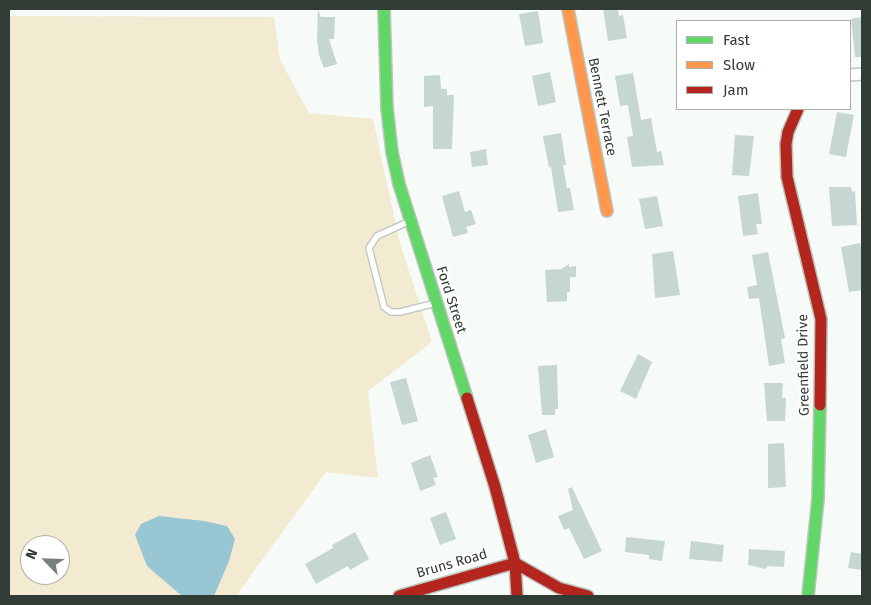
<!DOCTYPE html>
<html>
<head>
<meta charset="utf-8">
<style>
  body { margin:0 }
  #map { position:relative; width:871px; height:605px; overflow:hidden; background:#f6fbf7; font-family:"Fira Sans",sans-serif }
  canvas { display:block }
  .frame { position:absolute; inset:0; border:10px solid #313c34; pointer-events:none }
  .legend { position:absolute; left:676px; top:20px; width:175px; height:90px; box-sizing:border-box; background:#fff; border:1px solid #adb1ae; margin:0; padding:6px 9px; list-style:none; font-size:15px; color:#313c34 }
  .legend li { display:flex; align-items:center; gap:10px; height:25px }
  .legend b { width:25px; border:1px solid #adb1ae }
  .north { position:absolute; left:20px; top:535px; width:50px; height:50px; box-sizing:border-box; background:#fff; border:1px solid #adb1ae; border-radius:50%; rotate:294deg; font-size:14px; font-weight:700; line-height:20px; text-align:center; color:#313c34 }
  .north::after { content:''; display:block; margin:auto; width:18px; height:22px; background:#767f78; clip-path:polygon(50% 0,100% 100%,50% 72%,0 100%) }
</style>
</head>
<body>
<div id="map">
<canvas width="871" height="605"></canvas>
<div class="frame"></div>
<ul class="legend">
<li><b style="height:6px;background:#63d668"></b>Fast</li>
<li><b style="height:6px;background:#ff974d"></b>Slow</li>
<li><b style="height:6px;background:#b3261e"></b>Jam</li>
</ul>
<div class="north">N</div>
</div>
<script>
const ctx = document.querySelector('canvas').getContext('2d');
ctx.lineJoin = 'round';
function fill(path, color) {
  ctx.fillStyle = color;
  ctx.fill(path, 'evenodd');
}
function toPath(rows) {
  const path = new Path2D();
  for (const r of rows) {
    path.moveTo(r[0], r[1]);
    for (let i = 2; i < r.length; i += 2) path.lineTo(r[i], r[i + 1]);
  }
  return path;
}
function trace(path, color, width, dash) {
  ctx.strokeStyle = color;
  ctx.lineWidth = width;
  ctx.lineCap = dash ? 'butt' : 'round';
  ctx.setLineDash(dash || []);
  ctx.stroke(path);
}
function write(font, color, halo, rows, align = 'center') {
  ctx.font = font + ' "Fira Sans",sans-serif';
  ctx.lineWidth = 4;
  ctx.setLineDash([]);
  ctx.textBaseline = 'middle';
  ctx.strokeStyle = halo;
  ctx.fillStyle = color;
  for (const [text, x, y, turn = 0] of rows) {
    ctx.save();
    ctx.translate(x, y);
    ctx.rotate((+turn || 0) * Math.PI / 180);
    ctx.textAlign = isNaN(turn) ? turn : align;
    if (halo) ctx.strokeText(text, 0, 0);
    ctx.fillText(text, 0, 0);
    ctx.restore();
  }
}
const green = toPath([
  [9,16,274,17,280,60,309,113,373,119,400,243,432,342,368,391,378,478,326,472,236,596,9,596],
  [30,545,60,545,60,575,30,575]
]);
const water = toPath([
  [159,516,204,521,227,526,235,539,229,561,214,596,182,596,147,566,135,535,141,524]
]);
const building = toPath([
  [603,9,618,9,619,16,623,15,627,38,608,41],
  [318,10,321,17,335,17,334,39,329,39,337,64,324,68,319,55,317,40],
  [538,11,543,43,525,46,519,14],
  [862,17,862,57,855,57,851,19],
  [550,72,556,102,538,106,532,76],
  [633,73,641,120,651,118,657,152,661,151,664,165,632,167,627,137,633,136,628,105,620,106,615,76],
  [440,75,441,89,447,89,447,95,454,95,452,149,433,149,433,106,424,107,424,76],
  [837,112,854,115,846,157,829,154],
  [561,133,566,165,563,165,567,188,570,188,574,210,558,212,551,167,549,168,543,136],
  [735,135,754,136,749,176,732,175],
  [486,149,488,165,472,167,470,152],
  [829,187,851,187,852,192,855,191,857,225,832,226],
  [459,191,465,212,471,210,476,224,466,227,468,233,453,237,442,196],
  [758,193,762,224,756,224,758,234,743,236,738,196],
  [657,196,663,226,645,229,639,199],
  [860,243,862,251,862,290,849,292,841,247],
  [673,251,680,295,655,298,652,254],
  [768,252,785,338,781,339,785,363,769,366,759,298,749,299,747,287,757,285,752,255],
  [569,264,569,267,576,266,576,277,570,277,570,292,567,292,567,301,547,302,545,270,561,269],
  [638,354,652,362,636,399,620,391],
  [557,365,558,409,555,409,555,415,542,415,538,366],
  [406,378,418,421,402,425,390,382],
  [764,383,783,383,782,398,786,398,785,421,767,421],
  [546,429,554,457,536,463,528,435],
  [784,443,786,487,768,488,768,444],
  [430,455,438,477,433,478,436,485,420,491,411,463],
  [572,487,602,551,584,559,569,528,564,530,558,516,573,510,568,489],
  [446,512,456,539,440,545,430,518],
  [355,532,369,559,350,570,348,566,316,584,305,564,333,548,332,545],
  [626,537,665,541,662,561,649,559,649,555,625,552],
  [691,541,724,545,722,562,689,559],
  [749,549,785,551,784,567,767,566,766,569,748,565],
  [851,552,862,554,862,570,848,568]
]);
const lane = toPath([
  [410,221,377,236,369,248,384,307,391,312,400,312,436,303]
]);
const street = toPath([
  [850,75,862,74]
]);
const fast = toPath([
  [384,9,387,108,392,152,399,184,467,398],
  [808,596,818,499,820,405]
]);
const slow = toPath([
  [568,9,607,211]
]);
const jam = toPath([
  [798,109,788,132,786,144,787,177,821,319,820,405],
  [467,398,495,487,515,563,517,596],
  [399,596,515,563,559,588,588,596]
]);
const streetNames = [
  ["Bennett Terrace",602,107,79],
  ["Ford Street",451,300,72],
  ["Greenfield Drive",804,365,-91],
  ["Bruns Road",452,564,-16]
];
fill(green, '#f2ead1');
fill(water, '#98c6d3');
fill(building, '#c6d6d2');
trace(lane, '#bdc5bf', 8);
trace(street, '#bdc5bf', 14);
trace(fast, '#bdc5bf', 14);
trace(slow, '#bdc5bf', 14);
trace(jam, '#bdc5bf', 14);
trace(lane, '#fefefe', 5.5);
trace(street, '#fefefe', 11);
trace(fast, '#63d668', 11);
trace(slow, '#ff974d', 11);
trace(jam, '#b3261e', 11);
write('14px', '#313c34', '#fff', streetNames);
</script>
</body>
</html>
